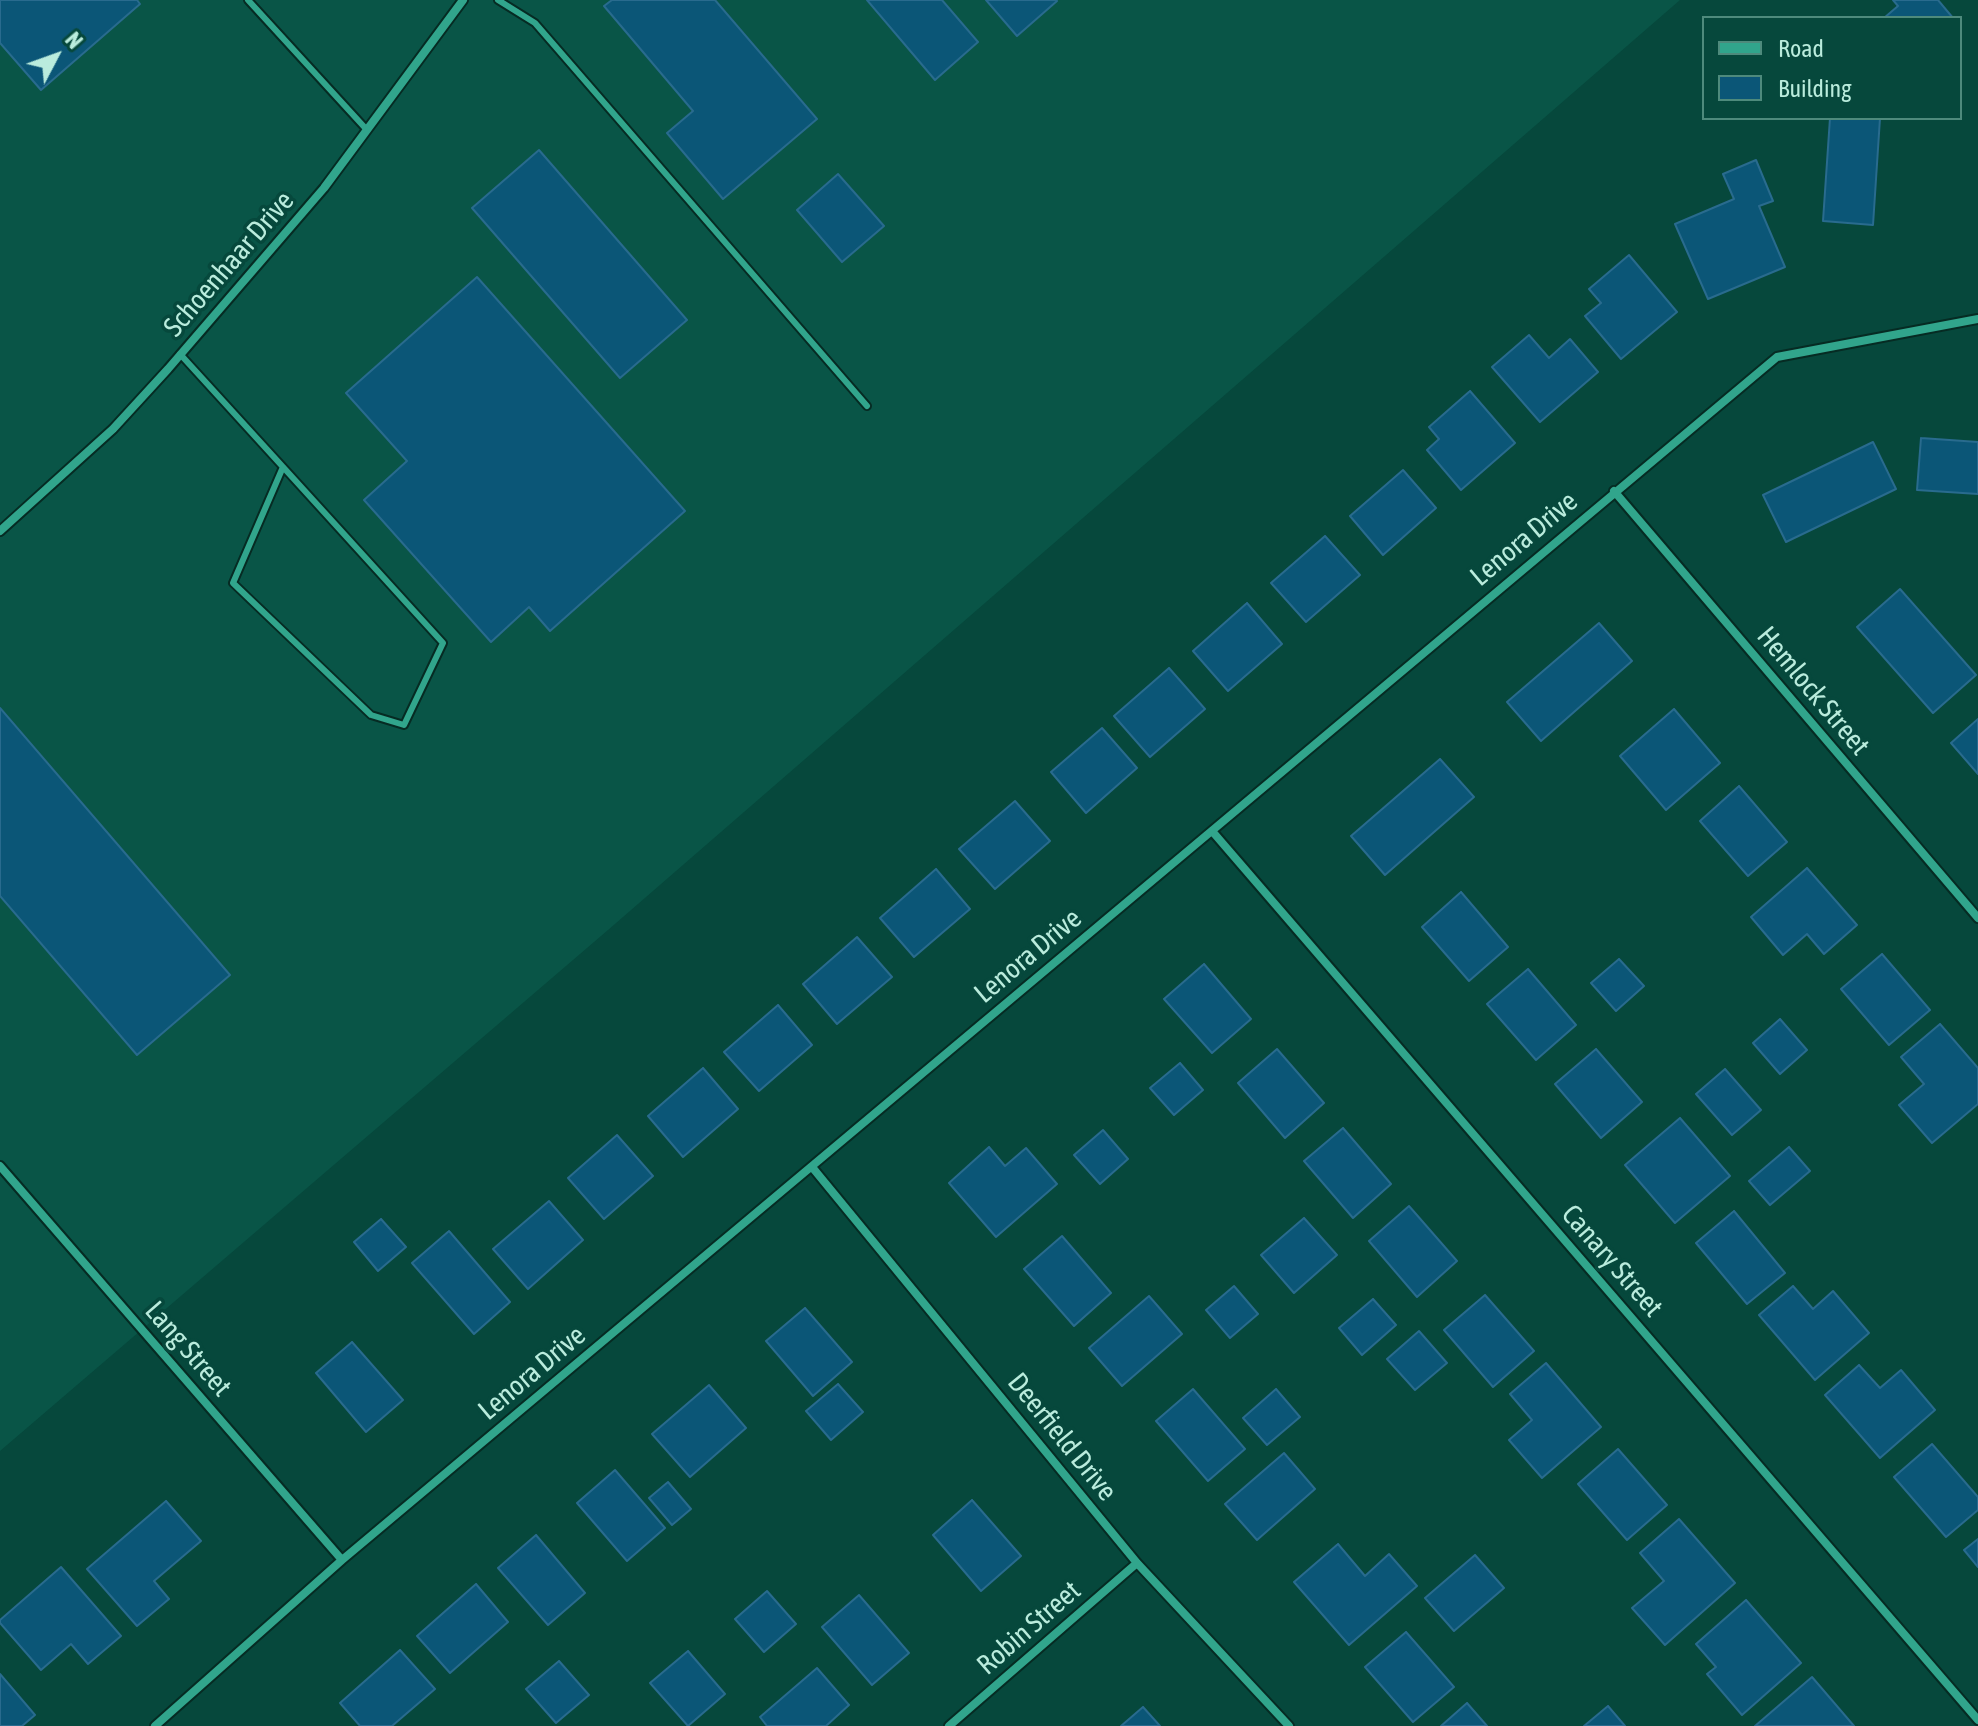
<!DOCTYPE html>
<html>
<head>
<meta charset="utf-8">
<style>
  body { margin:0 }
  #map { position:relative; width:1978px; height:1726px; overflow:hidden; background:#06483c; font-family:"Asap Condensed",sans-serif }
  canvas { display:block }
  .legend { position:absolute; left:1702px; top:16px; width:260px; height:104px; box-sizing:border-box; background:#06483c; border:2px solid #4e8a7c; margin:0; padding:10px 14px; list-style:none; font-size:24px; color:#baecdd }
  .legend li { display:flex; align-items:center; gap:16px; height:40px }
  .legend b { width:40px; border:2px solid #4e8a7c }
  .north { position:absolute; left:16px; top:16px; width:80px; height:80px; -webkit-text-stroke:6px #06483c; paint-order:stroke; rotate:49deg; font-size:22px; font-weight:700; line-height:32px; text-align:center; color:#baecdd }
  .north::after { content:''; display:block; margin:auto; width:28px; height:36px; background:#baecdd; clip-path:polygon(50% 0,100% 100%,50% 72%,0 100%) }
</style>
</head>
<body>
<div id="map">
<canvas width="1978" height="1726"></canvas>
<ul class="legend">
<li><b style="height:10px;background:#31a58c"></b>Road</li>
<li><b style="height:22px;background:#0b5677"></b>Building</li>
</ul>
<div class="north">N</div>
</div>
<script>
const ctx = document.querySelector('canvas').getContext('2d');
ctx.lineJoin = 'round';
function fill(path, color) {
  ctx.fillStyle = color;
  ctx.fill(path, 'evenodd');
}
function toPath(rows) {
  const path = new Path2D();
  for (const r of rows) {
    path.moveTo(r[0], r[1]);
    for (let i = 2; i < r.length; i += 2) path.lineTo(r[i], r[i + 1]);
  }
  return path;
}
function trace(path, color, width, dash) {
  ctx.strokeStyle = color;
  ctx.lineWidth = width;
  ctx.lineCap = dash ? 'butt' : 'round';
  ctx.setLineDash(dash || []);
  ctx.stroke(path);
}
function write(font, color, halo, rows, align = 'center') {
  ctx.font = font + ' "Asap Condensed",sans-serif';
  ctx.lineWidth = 7;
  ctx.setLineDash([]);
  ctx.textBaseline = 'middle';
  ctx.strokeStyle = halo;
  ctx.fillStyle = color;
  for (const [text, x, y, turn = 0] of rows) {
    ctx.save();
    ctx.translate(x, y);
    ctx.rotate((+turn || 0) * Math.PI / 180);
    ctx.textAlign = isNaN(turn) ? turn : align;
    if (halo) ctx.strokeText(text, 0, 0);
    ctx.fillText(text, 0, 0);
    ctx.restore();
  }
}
const built = toPath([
  [0,0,1680,0,608,930,0,1451]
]);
const building = toPath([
  [0,0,137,0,140,4,41,90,0,43,0,0],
  [612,0,715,0,817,119,723,199,667,133,693,111,604,6,612,0],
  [867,0,942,0,978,42,935,80,867,0],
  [986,0,1056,0,1057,1,1017,36,986,0],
  [1893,0,1938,0,1953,18,1884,18,1898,6,1893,0],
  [1830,118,1880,118,1873,225,1823,221,1830,118],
  [539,150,687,320,620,378,472,208,539,150],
  [1756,160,1773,201,1759,206,1785,267,1708,299,1675,224,1734,199,1723,174,1756,160],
  [838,174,884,226,842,262,797,210,838,174],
  [1629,255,1677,312,1621,359,1585,316,1601,303,1589,289,1629,255],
  [477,277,685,511,550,631,529,607,491,642,364,500,407,461,346,393,477,277],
  [1529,335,1549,358,1570,339,1598,372,1540,422,1492,367,1529,335],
  [1470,391,1515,443,1461,490,1427,450,1439,439,1429,427,1470,391],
  [1921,438,1978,442,1978,494,1917,490,1921,438],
  [1873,442,1896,489,1786,542,1763,495,1873,442],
  [1403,470,1436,508,1383,555,1350,516,1403,470],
  [1325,536,1360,575,1306,622,1271,583,1325,536],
  [1900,589,1976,675,1933,713,1857,627,1900,589],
  [1247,603,1282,644,1228,691,1193,651,1247,603],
  [1599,623,1632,661,1541,741,1507,702,1599,623],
  [1169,668,1205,709,1150,757,1114,716,1169,668],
  [0,708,230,975,137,1055,0,896,0,708],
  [1674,709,1720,763,1666,810,1620,756,1674,709],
  [1978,719,1978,774,1951,743,1978,719],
  [1102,728,1137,768,1086,813,1051,772,1102,728],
  [1440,759,1474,797,1385,875,1351,836,1440,759],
  [1739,786,1787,842,1748,876,1700,821,1739,786],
  [1015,801,1050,841,995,889,959,849,1015,801],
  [1807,868,1857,925,1824,954,1807,934,1783,955,1751,917,1807,868],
  [936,869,970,909,914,957,880,918,936,869],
  [1461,892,1508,947,1469,981,1422,927,1461,892],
  [857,937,892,977,837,1024,803,984,857,937],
  [1882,954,1930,1010,1889,1045,1841,989,1882,954],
  [1619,959,1644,986,1616,1011,1591,983,1619,959],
  [1204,964,1251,1019,1212,1053,1164,999,1204,964],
  [1528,969,1576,1025,1536,1060,1487,1004,1528,969],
  [778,1005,812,1045,759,1091,724,1052,778,1005],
  [1780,1019,1807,1050,1780,1074,1753,1043,1780,1019],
  [1940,1024,1978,1068,1978,1104,1932,1143,1899,1105,1924,1084,1901,1057,1940,1024],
  [1277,1049,1324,1103,1285,1138,1238,1083,1277,1049],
  [1596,1049,1642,1102,1601,1138,1555,1084,1596,1049],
  [1180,1063,1203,1090,1174,1115,1150,1088,1180,1063],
  [703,1068,738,1109,683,1157,648,1116,703,1068],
  [1725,1069,1761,1110,1732,1135,1696,1094,1725,1069],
  [1680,1118,1730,1176,1675,1223,1625,1165,1680,1118],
  [1343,1128,1391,1184,1353,1218,1304,1161,1343,1128],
  [1103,1130,1128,1159,1100,1184,1074,1155,1103,1130],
  [617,1135,653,1176,604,1219,568,1178,617,1135],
  [989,1147,1005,1166,1026,1148,1057,1184,996,1237,949,1183,989,1147],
  [1789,1147,1810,1171,1770,1205,1749,1181,1789,1147],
  [549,1201,583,1240,528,1289,493,1249,549,1201],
  [1409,1206,1457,1261,1417,1297,1369,1241,1409,1206],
  [1734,1211,1785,1273,1747,1304,1696,1243,1734,1211],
  [1304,1218,1337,1255,1294,1293,1261,1255,1304,1218],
  [381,1219,406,1247,378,1271,354,1242,381,1219],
  [449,1231,510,1302,474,1334,412,1263,449,1231],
  [1062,1236,1111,1293,1074,1326,1024,1269,1062,1236],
  [1234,1286,1258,1314,1230,1338,1206,1310,1234,1286],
  [1793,1286,1813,1309,1833,1291,1869,1333,1815,1380,1759,1315,1793,1286],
  [1485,1295,1534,1351,1493,1387,1444,1330,1485,1295],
  [1149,1296,1182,1334,1122,1386,1089,1348,1149,1296],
  [1373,1299,1396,1325,1362,1355,1339,1328,1373,1299],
  [805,1308,852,1362,813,1396,766,1341,805,1308],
  [1419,1331,1447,1363,1415,1390,1387,1359,1419,1331],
  [352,1342,403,1400,366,1432,316,1373,352,1342],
  [1546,1363,1601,1427,1542,1478,1509,1440,1532,1420,1510,1394,1546,1363],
  [1859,1365,1880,1388,1901,1370,1935,1410,1880,1458,1825,1395,1859,1365],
  [838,1384,863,1412,831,1440,806,1411,838,1384],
  [709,1385,746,1428,690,1477,652,1434,709,1385],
  [1193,1389,1245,1449,1208,1481,1156,1421,1193,1389],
  [1276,1389,1300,1417,1267,1445,1243,1418,1276,1389],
  [1932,1444,1978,1497,1978,1510,1946,1537,1894,1477,1932,1444],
  [1618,1449,1667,1505,1627,1540,1578,1484,1618,1449],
  [1284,1453,1315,1489,1257,1540,1225,1504,1284,1453],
  [615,1470,665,1528,627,1561,577,1503,615,1470],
  [668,1482,691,1509,672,1525,649,1498,668,1482],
  [972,1500,1021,1556,981,1591,933,1535,972,1500],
  [166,1501,201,1541,154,1581,169,1599,137,1626,87,1569,166,1501],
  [1679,1519,1735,1583,1665,1645,1632,1608,1664,1581,1640,1553,1679,1519],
  [536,1535,585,1593,548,1625,498,1568,536,1535],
  [1978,1539,1978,1567,1964,1550,1978,1539],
  [1338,1544,1365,1576,1389,1554,1417,1586,1349,1645,1294,1582,1338,1544],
  [1475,1555,1504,1588,1454,1631,1425,1598,1475,1555],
  [61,1567,121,1636,88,1664,71,1644,41,1670,0,1623,0,1620,61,1567],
  [476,1584,508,1622,450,1673,417,1636,476,1584],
  [767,1591,796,1624,764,1652,735,1619,767,1591],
  [859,1595,909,1653,872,1685,822,1627,859,1595],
  [1746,1600,1801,1663,1742,1715,1707,1674,1716,1667,1696,1644,1746,1600],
  [1406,1632,1454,1687,1413,1722,1365,1667,1406,1632],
  [400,1650,435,1689,392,1726,360,1726,340,1703,400,1650],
  [688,1651,725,1694,688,1726,650,1683,688,1651],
  [559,1661,589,1695,556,1723,526,1689,559,1661],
  [817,1668,849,1705,826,1726,767,1726,760,1717,817,1668],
  [0,1674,35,1715,22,1726,0,1726,0,1674],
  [1812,1677,1854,1726,1755,1726,1812,1677],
  [1467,1703,1487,1726,1441,1726,1467,1703],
  [1608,1706,1625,1726,1584,1726,1608,1706],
  [1143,1707,1160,1726,1121,1726,1143,1707]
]);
const lane = toPath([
  [248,0,367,130],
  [498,0,535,23,867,406],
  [180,354,283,467,443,643,404,725,371,715,233,583,283,467]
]);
const street = toPath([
  [1614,491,1978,918],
  [0,531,113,429,168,369,324,188,463,0],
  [1212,831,1978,1720],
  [0,1166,342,1560],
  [812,1167,1137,1563,1289,1726],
  [155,1726,342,1560,1777,357,1978,319],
  [949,1726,1137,1563]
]);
const streetNames = [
  ["Schoenhaar Drive",229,264,-49],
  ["Lenora Drive",1524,539,-40],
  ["Hemlock Street",1813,691,50],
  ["Lenora Drive",1028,956,-40],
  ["Canary Street",1612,1261,49],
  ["Lang Street",188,1349,49],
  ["Lenora Drive",532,1373,-40],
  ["Deerfield Drive",1062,1437,51],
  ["Robin Street",1029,1628,-41]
];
fill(built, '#095547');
fill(building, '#0b5677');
trace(building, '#296b8e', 2);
trace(lane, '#062b23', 10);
trace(street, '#062b23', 12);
trace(lane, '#31a58c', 6);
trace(street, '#31a58c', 8);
write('28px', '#baecdd', '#06483c', streetNames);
</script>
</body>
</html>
